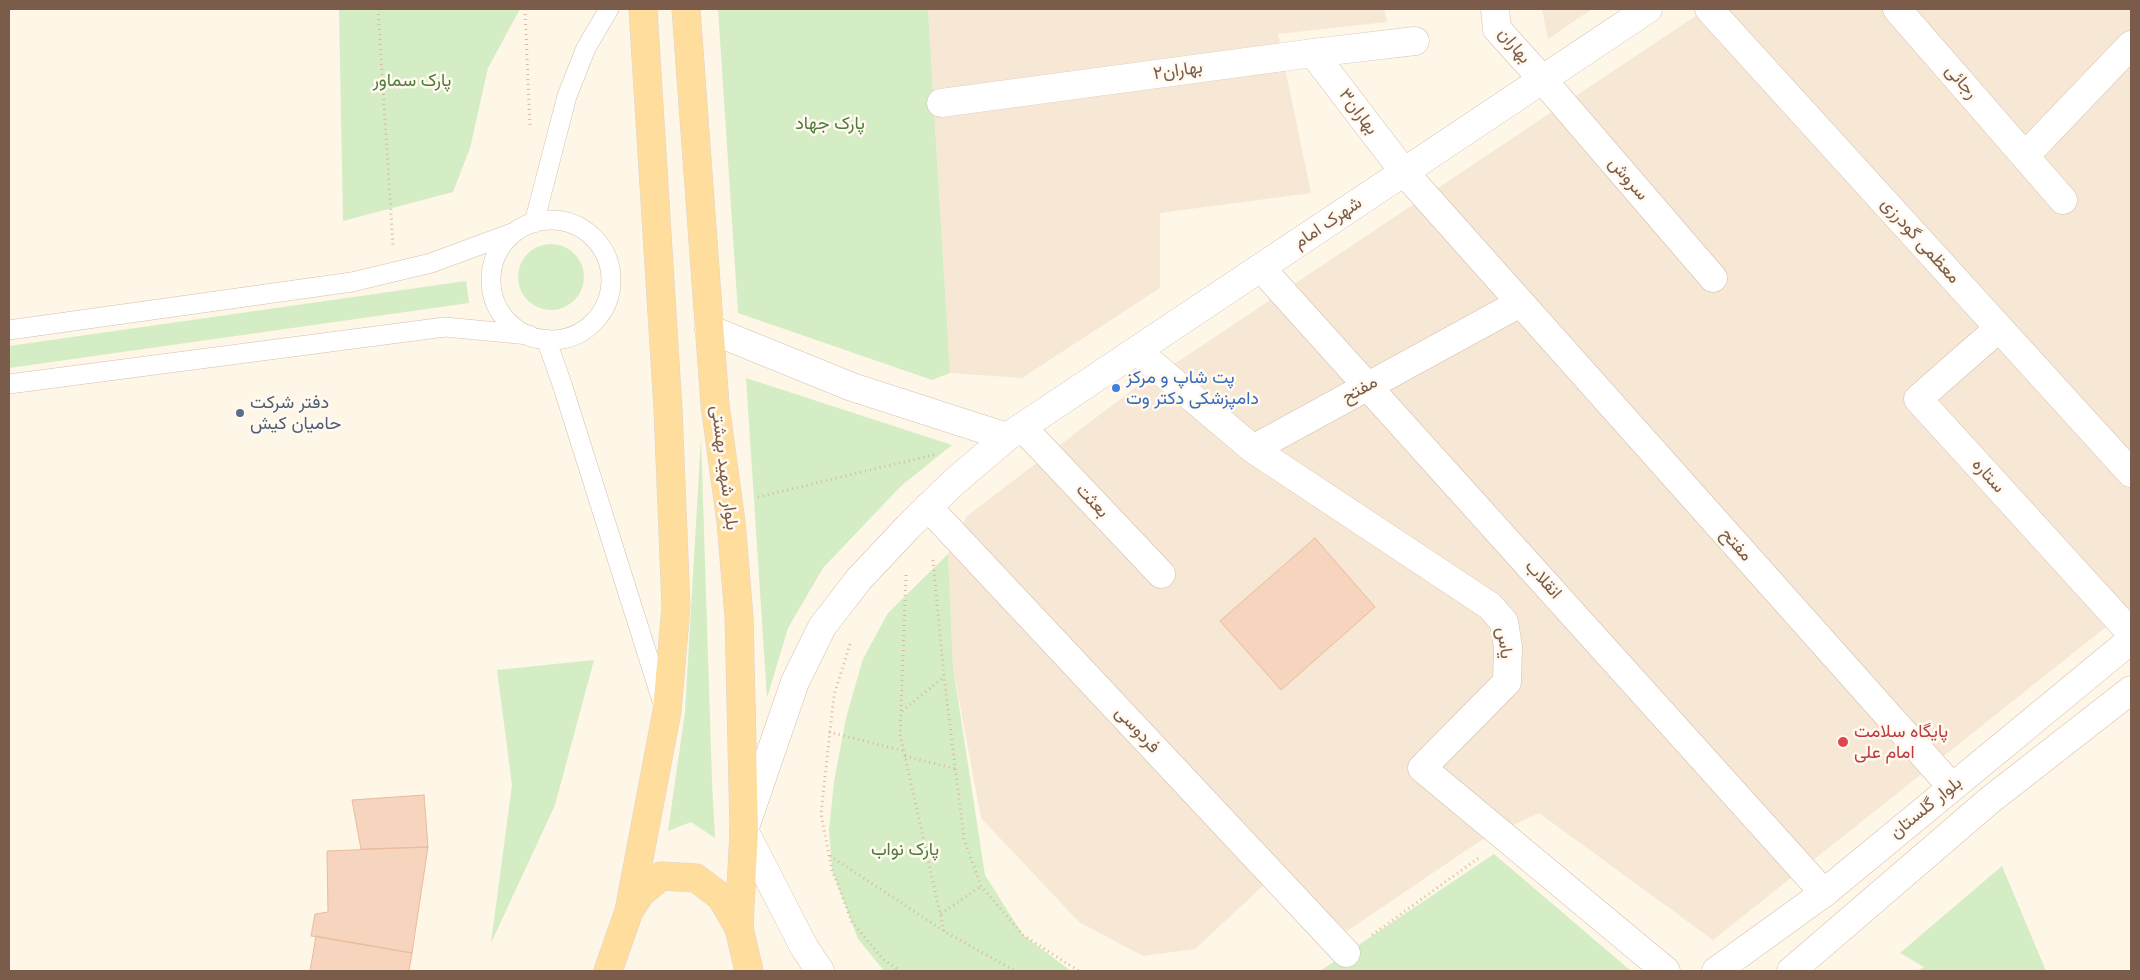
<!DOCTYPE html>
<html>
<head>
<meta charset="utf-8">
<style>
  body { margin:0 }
  #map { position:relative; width:2140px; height:980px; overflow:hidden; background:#fef6e7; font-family:"Space Grotesk",sans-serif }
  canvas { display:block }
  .frame { position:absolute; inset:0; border:10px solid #7b5b49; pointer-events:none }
</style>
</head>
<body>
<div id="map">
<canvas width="2140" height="980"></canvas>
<div class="frame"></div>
</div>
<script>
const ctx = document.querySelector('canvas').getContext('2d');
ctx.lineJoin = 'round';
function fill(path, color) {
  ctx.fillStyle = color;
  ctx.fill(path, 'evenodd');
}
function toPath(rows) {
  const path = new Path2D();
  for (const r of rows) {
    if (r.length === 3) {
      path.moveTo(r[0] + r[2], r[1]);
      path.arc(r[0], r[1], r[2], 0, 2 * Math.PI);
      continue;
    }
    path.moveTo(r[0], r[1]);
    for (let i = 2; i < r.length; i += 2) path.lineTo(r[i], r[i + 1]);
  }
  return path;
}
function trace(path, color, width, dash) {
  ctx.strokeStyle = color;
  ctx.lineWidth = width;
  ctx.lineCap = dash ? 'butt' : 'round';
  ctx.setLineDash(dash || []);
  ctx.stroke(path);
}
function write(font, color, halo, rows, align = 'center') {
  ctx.font = font + ' "Space Grotesk",Vazirmatn,sans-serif';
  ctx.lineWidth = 5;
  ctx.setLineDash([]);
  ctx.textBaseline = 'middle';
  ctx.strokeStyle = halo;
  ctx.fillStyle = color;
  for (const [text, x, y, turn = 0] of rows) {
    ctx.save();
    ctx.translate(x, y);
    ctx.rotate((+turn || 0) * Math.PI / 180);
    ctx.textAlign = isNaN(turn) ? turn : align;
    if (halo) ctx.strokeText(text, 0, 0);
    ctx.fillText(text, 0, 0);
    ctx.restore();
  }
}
const residential = toPath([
  [928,9,1384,9,1387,22,1278,34,1311,193,1160,213,1160,288,1022,378,950,373],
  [1542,9,1592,9,1548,39],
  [1706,9,2131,9,2131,607,1713,940,1539,813,1480,841,1347,931,1280,870,1195,949,1143,956,1079,922,981,818,953,667,948,554,967,516,1140,384,1182,359]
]);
const green = toPath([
  [339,9,520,9,488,68,470,148,453,192,343,221],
  [718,9,928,9,950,373,932,380,738,313],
  [551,277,33],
  [466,281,469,303,9,368,9,346],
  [746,378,952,445,901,486,823,568,788,628,767,698],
  [701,437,712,782,715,838,691,822,668,831,685,712],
  [948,554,953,667,985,875,1023,935,1071,971,884,971,858,939,832,870,829,830,834,782,846,718,863,659,888,613],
  [594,660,555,805,491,943,512,785,497,670],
  [1494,854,1631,971,1320,971],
  [2002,866,2046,971,1917,971,1924,967,1900,953]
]);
const building = toPath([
  [1315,538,1375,607,1281,690,1220,621,1315,538],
  [424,795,428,847,361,849,352,800,424,795],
  [428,847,412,953,311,936,315,914,328,912,327,851,428,847],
  [316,936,412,953,409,971,310,971,316,936]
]);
const path = toPath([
  [378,9,393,245],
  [525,9,530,128],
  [758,497,937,454],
  [933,560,944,677,964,839,981,886,1023,935,1079,971],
  [906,575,900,734,944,931],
  [850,644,834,695,821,814,832,870,852,922,883,959,900,971],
  [902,711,944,677],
  [829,732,904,751],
  [905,756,956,769],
  [830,856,944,931,1015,971],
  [941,914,981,886],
  [1372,935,1480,857]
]);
const lane = toPath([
  [551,280,60],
  [534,223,567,96,586,48,609,9],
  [9,330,352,282,431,263,515,232],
  [546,339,562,384,663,704],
  [9,384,445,327,529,335]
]);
const street = toPath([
  [1495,9,1497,29,1542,79,1713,278],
  [1709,9,2131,473],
  [1897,9,2063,200],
  [1313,53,1404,172,1952,787],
  [941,103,1313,53,1415,41],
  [2025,156,2131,45],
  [1261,268,1824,893],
  [1999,328,1918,399,2131,633],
  [1137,351,1253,449,1490,606,1504,622,1508,647,1507,682,1422,768,1666,971],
  [1022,427,1161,574],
  [1253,449,1520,303],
  [928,507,1346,953]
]);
const secondary = toPath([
  [709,329,852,387,1007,437],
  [820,971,804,947,744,830,795,682,822,627,859,579,908,527,954,482,1007,437,1648,9],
  [1716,971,1824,893,2131,640],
  [1791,971,1990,800,2131,690]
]);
const primary = toPath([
  [686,9,715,405,731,522,739,617,744,830,739,928],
  [629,911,667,711,676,607,668,409,643,9],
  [608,971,629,911,640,894,661,876,696,878,721,897,739,928,749,971]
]);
const markers = [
  [1116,388,5,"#3f7fe0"],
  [240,413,5,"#5c6f8a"],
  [1843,742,6,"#e0444e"]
];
const streetNames = [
  ["بهاران",1514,46,51],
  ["بهاران۲",1178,71,-8],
  ["رجائی",1961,82,49],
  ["بهاران۳",1358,112,53],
  ["سروش",1628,179,49],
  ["شهرک امام",1328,223,-34],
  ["معظمی گودرزی",1920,241,48],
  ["مفتح",1360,390,-29],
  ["بلوار شهید بهشتی",724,468,83],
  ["ستاره",1988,476,48],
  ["بعثت",1092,501,47],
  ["مفتح",1736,545,48],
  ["انقلاب",1543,580,48],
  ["یاس",1504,643,82],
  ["فردوسی",1137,730,47],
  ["بلوار گلستان",1926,808,-39]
];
const parkNames = [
  ["پارک سماور",412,81],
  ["پارک جهاد",830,124],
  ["پارک نواب",905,850]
];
const shopNames = [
  ["پت شاپ و مرکز",1126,378],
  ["دامپزشکی دکتر وت",1126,399]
];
const serviceNames = [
  ["دفتر شرکت",250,403],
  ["حامیان کیش",250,424]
];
const healthNames = [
  ["پایگاه سلامت",1854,732],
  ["امام علی",1854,753]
];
fill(residential, '#f6e8d5');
fill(green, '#d4edc4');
fill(building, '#f6d4bd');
trace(building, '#eabb9c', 1);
trace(lane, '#d4bfae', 20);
trace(street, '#d4bfae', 29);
trace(secondary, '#d7c0ab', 29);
trace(primary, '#ddd4d0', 29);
trace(path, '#dbb89f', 3, [1, 4]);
trace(lane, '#fff', 19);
trace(street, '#fff', 28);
trace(secondary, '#fff', 28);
trace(primary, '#ffdd9d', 28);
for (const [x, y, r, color] of markers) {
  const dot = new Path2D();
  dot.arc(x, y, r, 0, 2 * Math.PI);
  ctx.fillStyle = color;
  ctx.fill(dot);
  trace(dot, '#fff9ef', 2);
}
write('18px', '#7b5b49', '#fff9ef', streetNames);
write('18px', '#4e7b3c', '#fff9ef', parkNames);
write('18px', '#366cbe', '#fff9ef', shopNames, 'left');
write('18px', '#4e5e75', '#fff9ef', serviceNames, 'left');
write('18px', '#be3a42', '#fff9ef', healthNames, 'left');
</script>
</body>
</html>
